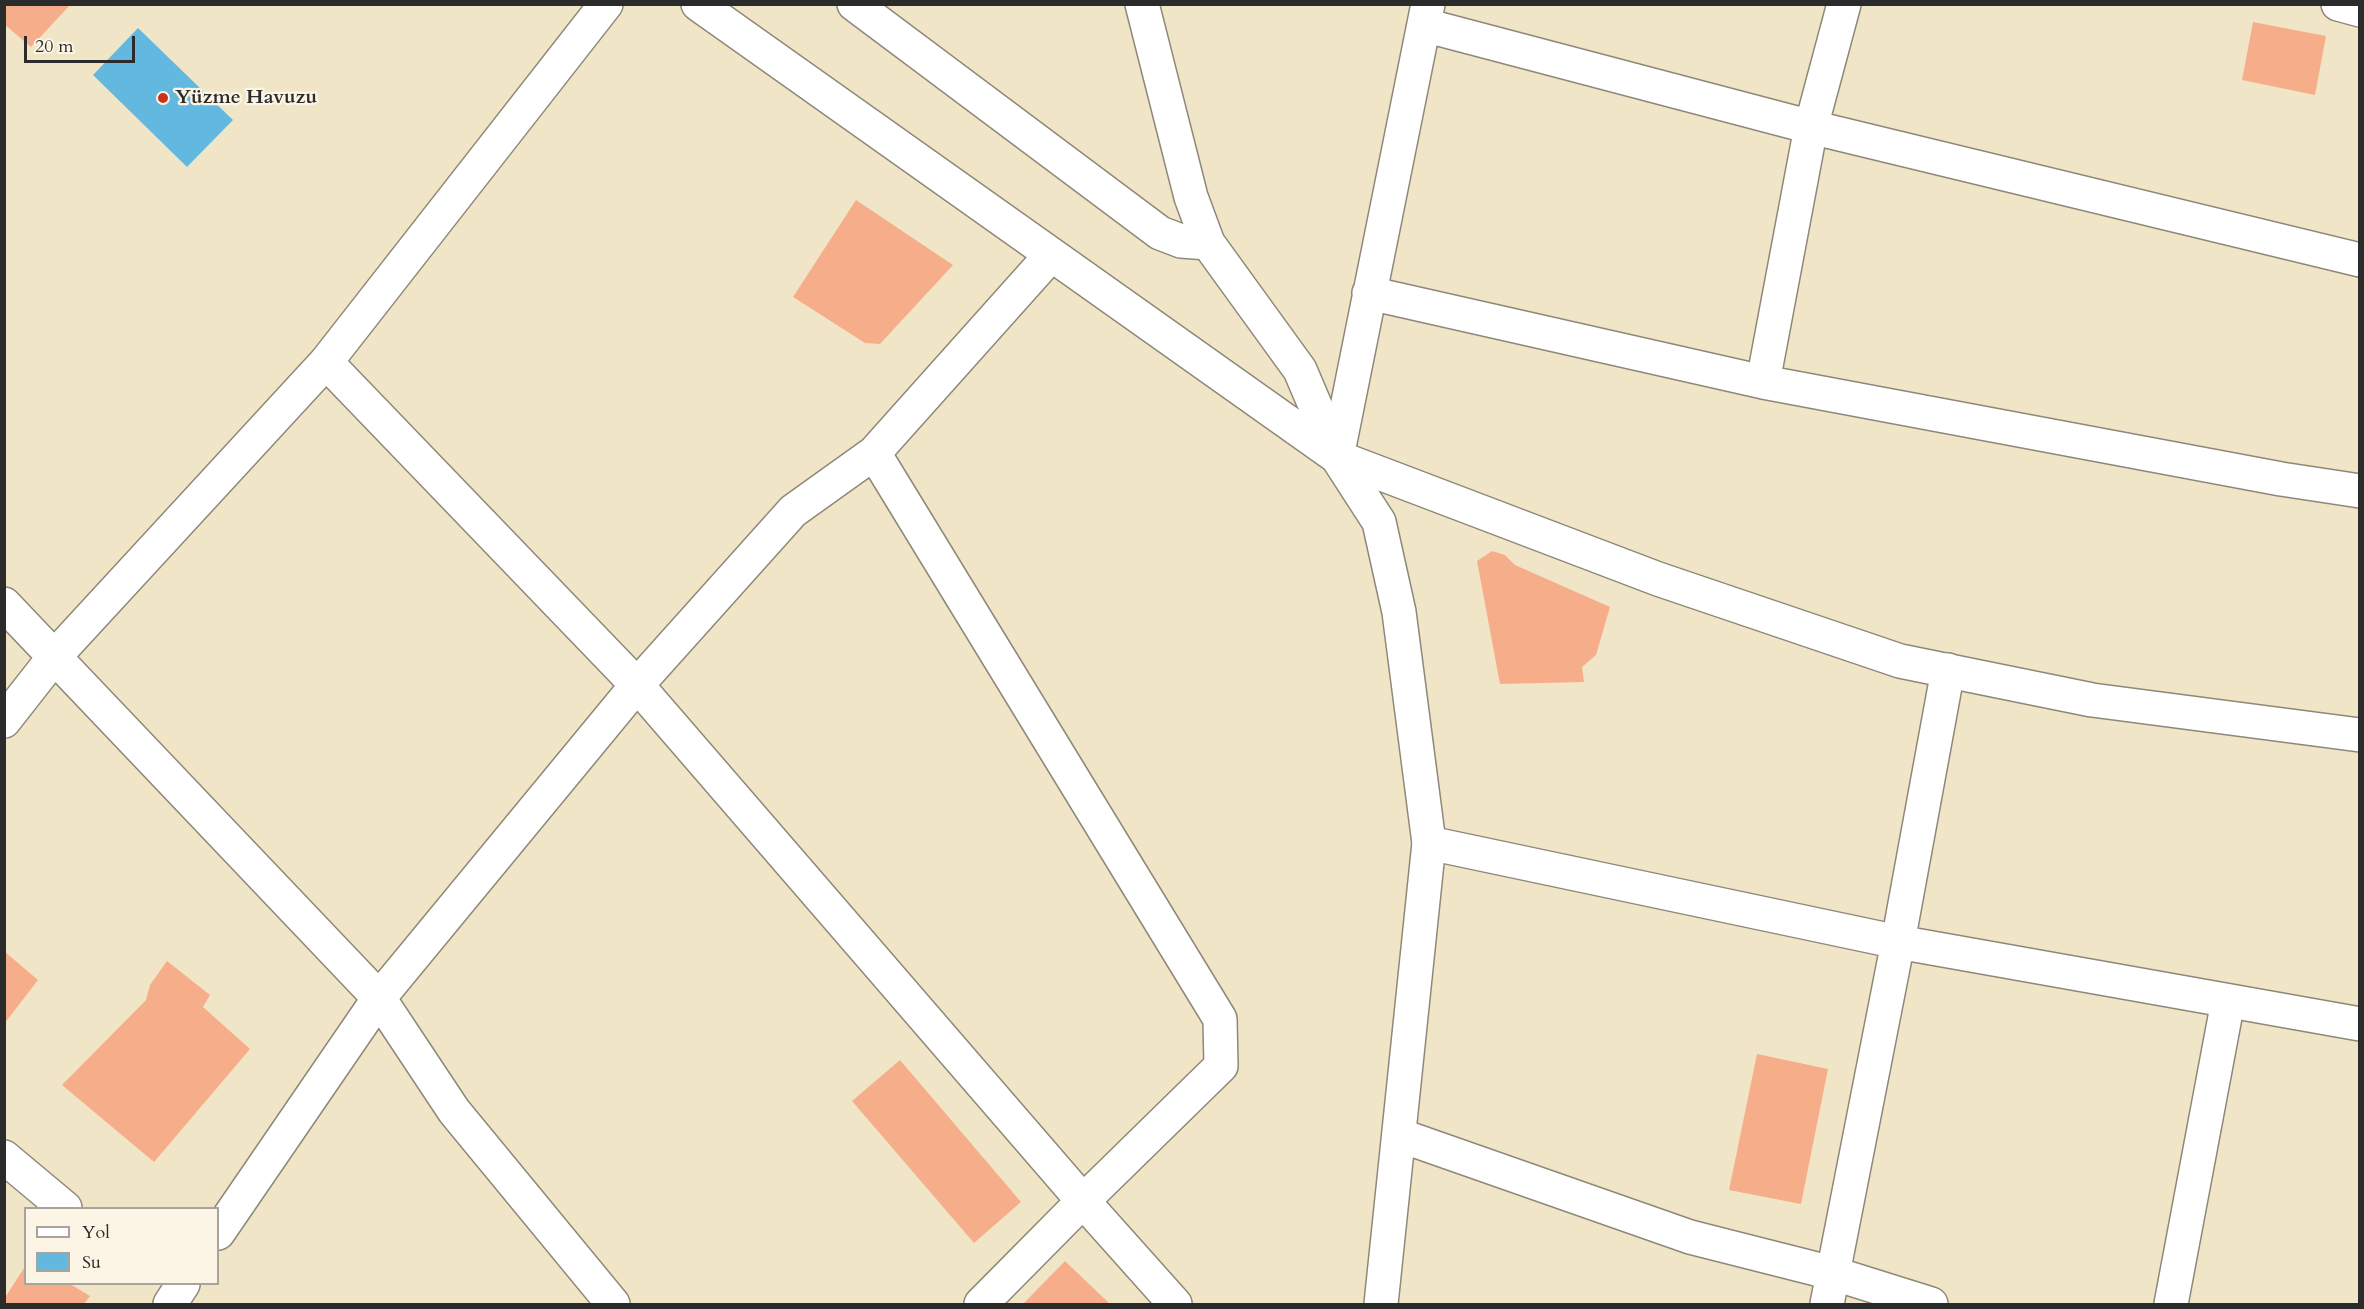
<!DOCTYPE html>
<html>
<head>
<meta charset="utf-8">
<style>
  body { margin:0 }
  #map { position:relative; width:2364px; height:1309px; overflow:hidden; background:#f1e5c7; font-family:Cardo,serif }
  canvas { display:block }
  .frame { position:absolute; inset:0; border:6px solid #2b2b2b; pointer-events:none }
  .legend { position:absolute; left:24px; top:1207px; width:195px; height:78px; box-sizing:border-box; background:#fcf5e5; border:2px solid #a8a49b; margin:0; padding:8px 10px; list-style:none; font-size:18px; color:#2b2b2b }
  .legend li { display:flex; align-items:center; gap:12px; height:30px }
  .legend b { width:30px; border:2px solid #a8a49b }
  .scale { position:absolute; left:24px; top:36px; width:111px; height:27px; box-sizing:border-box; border:3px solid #2b2b2b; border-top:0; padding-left:8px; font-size:18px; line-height:21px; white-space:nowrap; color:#2b2b2b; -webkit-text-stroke:4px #fcf5e5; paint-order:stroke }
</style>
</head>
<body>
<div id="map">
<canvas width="2364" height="1309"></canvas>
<div class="frame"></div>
<ul class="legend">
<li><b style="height:8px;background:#fff"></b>Yol</li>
<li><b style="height:16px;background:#63b8e0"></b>Su</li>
</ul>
<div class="scale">20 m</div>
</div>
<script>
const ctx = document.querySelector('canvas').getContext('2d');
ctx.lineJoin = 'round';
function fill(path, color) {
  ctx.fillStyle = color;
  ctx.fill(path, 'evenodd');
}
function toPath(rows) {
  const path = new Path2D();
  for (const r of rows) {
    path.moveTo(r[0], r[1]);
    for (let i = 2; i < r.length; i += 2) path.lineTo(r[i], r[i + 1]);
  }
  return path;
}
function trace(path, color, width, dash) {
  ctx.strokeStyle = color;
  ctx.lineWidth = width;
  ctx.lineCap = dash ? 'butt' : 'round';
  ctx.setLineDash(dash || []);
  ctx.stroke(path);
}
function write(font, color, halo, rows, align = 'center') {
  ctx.font = font + ' Cardo,serif';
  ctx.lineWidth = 4.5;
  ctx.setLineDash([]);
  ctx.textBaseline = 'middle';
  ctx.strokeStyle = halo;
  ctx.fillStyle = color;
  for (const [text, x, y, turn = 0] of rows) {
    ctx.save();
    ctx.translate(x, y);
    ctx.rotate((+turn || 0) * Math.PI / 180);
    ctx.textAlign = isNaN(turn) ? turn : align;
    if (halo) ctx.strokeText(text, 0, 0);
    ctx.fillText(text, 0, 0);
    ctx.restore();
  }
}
const water = toPath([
  [138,28,233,120,187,167,93,75]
]);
const building = toPath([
  [5,4,71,4,31,47,5,25],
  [2253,22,2326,36,2315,95,2242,80],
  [856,200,953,265,880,344,865,343,793,297],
  [1492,551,1505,555,1515,565,1610,607,1596,655,1582,667,1584,682,1500,684,1477,561],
  [4,951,38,980,4,1024],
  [167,961,210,995,203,1007,250,1049,154,1162,62,1085,146,1000,150,985],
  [1757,1054,1828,1069,1801,1204,1729,1190],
  [900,1060,1021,1202,974,1243,852,1101],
  [1065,1261,1110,1304,1023,1304],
  [26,1265,26,1284,70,1284,90,1296,84,1304,4,1304,4,1299]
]);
const street = toPath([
  [854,4,1160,233,1181,241,1208,243],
  [2338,4,2360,10],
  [1424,25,1811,127,2360,260],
  [1369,293,1763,382,2281,479,2360,491],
  [326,362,637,685,1083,1201,1175,1304],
  [1763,382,1811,127,1844,4],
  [874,453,1220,1019,1221,1066,1083,1201,981,1304],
  [1337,457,1428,4],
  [4,604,379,998,454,1111,613,1304],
  [4,721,55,656,326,362,606,4],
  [1429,843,1898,942,2360,1024],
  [1399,1135,1690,1237,1832,1273,1931,1304],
  [4,1157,65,1208],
  [218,1233,379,998,637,685,793,511,874,453,1051,255],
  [170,1304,183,1284],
  [1827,1304,1898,942,1948,670],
  [2171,1304,2228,1001]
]);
const secondary = toPath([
  [698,4,1337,457,1379,522,1399,612,1429,843,1381,1304],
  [1142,4,1191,197,1208,243,1300,370,1337,457,1658,579,1900,661,2092,700,2360,735]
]);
const markers = [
  [163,98,6,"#c8321e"]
];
const poiNames = [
  ["Yüzme Havuzu",175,98]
];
fill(water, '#63b8e0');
fill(building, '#f6ae8a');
trace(street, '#8e8879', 36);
trace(secondary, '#8e8879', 36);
trace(street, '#fff', 33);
trace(secondary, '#fff', 33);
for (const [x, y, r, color] of markers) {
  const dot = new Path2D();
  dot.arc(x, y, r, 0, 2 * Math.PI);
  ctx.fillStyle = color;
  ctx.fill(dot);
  trace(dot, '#fcf5e5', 2);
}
write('bold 20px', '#2b2b2b', '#fcf5e5', poiNames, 'left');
</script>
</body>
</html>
